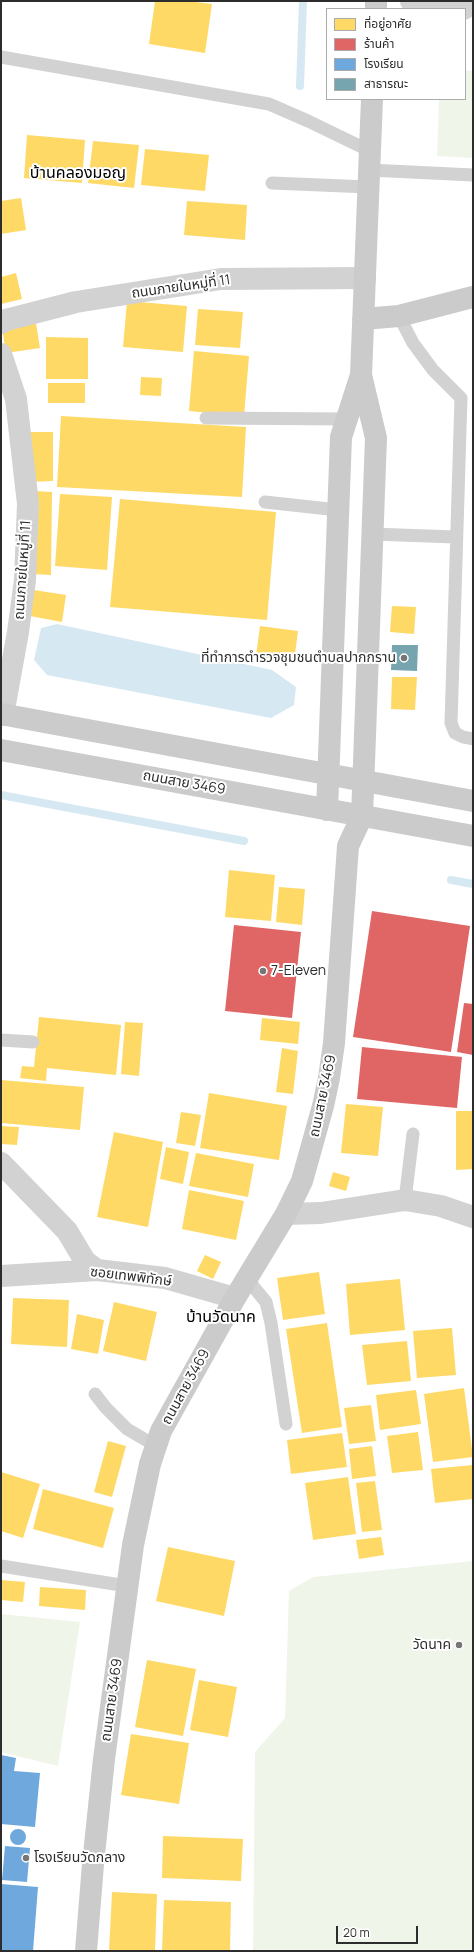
<!DOCTYPE html>
<html>
<head>
<meta charset="utf-8">
<style>
  body { margin:0 }
  #map { position:relative; width:474px; height:1952px; overflow:hidden; background:#fff; font-family:Manrope,"Noto Sans Thai",sans-serif }
  canvas { display:block }
  .frame { position:absolute; inset:0; border:2px solid #2d2d2d; pointer-events:none }
  .legend { position:absolute; left:326px; top:8px; width:140px; height:92px; box-sizing:border-box; background:#fff; border:1px solid #ababab; margin:0; padding:5px 7px; list-style:none; font-size:12px; color:#2d2d2d }
  .legend li { display:flex; align-items:center; gap:8px; height:20px }
  .legend b { width:20px; border:1px solid #ababab }
  .scale { position:absolute; left:336px; top:1926px; width:82px; height:18px; box-sizing:border-box; border:2px solid #2d2d2d; border-top:0; padding-left:5px; font-size:12px; line-height:14px; white-space:nowrap; color:#2d2d2d; -webkit-text-stroke:3px #fff; paint-order:stroke }
</style>
</head>
<body>
<div id="map">
<canvas width="474" height="1952"></canvas>
<div class="frame"></div>
<ul class="legend">
<li><b style="height:11px;background:#ffd966"></b>ที่อยู่อาศัย</li>
<li><b style="height:11px;background:#e06666"></b>ร้านค้า</li>
<li><b style="height:11px;background:#6fa8dc"></b>โรงเรียน</li>
<li><b style="height:11px;background:#76a5af"></b>สาธารณะ</li>
</ul>
<div class="scale">20 m</div>
</div>
<script>
const ctx = document.querySelector('canvas').getContext('2d');
ctx.lineJoin = 'round';
function fill(path, color) {
  ctx.fillStyle = color;
  ctx.fill(path, 'evenodd');
}
function toPath(rows) {
  const path = new Path2D();
  for (const r of rows) {
    if (r.length === 3) {
      path.moveTo(r[0] + r[2], r[1]);
      path.arc(r[0], r[1], r[2], 0, 2 * Math.PI);
      continue;
    }
    path.moveTo(r[0], r[1]);
    for (let i = 2; i < r.length; i += 2) path.lineTo(r[i], r[i + 1]);
  }
  return path;
}
function trace(path, color, width, dash) {
  ctx.strokeStyle = color;
  ctx.lineWidth = width;
  ctx.lineCap = dash ? 'butt' : 'round';
  ctx.setLineDash(dash || []);
  ctx.stroke(path);
}
function write(font, color, halo, rows, align = 'center') {
  ctx.font = font + ' Manrope,"Noto Sans Thai",sans-serif';
  ctx.lineWidth = 4;
  ctx.setLineDash([]);
  ctx.textBaseline = 'middle';
  ctx.strokeStyle = halo;
  ctx.fillStyle = color;
  for (const [text, x, y, turn = 0] of rows) {
    ctx.save();
    ctx.translate(x, y);
    ctx.rotate((+turn || 0) * Math.PI / 180);
    ctx.textAlign = isNaN(turn) ? turn : align;
    if (halo) ctx.strokeText(text, 0, 0);
    ctx.fillText(text, 0, 0);
    ctx.restore();
  }
}
const green = toPath([
  [465,70,473,71,473,158,437,156,439,99,465,99],
  [473,1561,473,1951,253,1951,255,1752,285,1718,289,1591,313,1577],
  [1,1614,80,1622,58,1766,1,1752]
]);
const water = toPath([
  [57,624,272,670,296,687,294,705,271,718,47,675,34,660,41,628]
]);
const homes = toPath([
  [155,1,188,1,212,4,205,53,149,44],
  [27,135,85,140,82,183,24,178],
  [93,141,139,145,134,188,88,183],
  [145,149,209,155,205,191,141,185],
  [21,198,26,230,1,234,1,201],
  [187,201,247,205,245,240,184,235],
  [16,273,22,299,1,304,1,277],
  [127,301,187,306,183,352,123,347],
  [198,309,243,312,240,348,195,345],
  [36,323,40,348,6,353,2,328],
  [46,337,88,338,88,379,46,379],
  [194,351,249,356,244,416,189,411],
  [141,377,162,378,161,396,140,395],
  [48,383,85,383,85,403,48,403],
  [61,416,246,427,242,497,57,487],
  [28,432,53,432,53,481,29,482],
  [35,491,52,492,51,575,33,574],
  [60,494,112,497,107,570,55,566],
  [120,499,276,512,267,620,110,607],
  [34,590,66,595,62,622,30,616],
  [392,606,416,607,414,634,390,632],
  [260,626,298,631,294,662,256,656],
  [392,677,417,677,415,710,391,709],
  [229,870,275,875,271,921,225,917],
  [279,887,305,889,302,925,276,922],
  [39,1017,121,1025,116,1075,47,1068,46,1081,20,1078,22,1066,34,1067],
  [262,1018,300,1022,298,1044,260,1040],
  [125,1022,143,1023,139,1076,121,1074],
  [282,1048,298,1051,293,1094,276,1092],
  [1,1080,84,1087,80,1130,1,1123],
  [209,1093,287,1106,279,1160,200,1148],
  [346,1104,383,1107,378,1156,341,1153],
  [456,1111,473,1111,473,1169,456,1170],
  [181,1112,201,1115,195,1146,176,1143],
  [1,1126,19,1127,17,1145,1,1144],
  [114,1132,163,1142,148,1227,97,1217],
  [166,1147,189,1152,183,1184,160,1179],
  [196,1153,254,1164,248,1197,189,1186],
  [333,1172,350,1177,346,1191,329,1186],
  [189,1190,244,1201,236,1240,182,1229],
  [205,1255,221,1262,213,1279,197,1271],
  [319,1272,325,1314,283,1320,277,1278],
  [400,1279,405,1330,350,1335,346,1284],
  [13,1298,69,1300,67,1347,11,1344],
  [114,1302,157,1312,146,1361,103,1351],
  [77,1314,104,1320,98,1354,71,1349],
  [327,1323,342,1427,302,1433,286,1329],
  [452,1328,456,1375,417,1378,413,1331],
  [407,1341,411,1381,367,1385,362,1345],
  [464,1388,473,1457,433,1462,424,1394],
  [416,1390,421,1424,380,1430,376,1395],
  [371,1405,376,1441,349,1444,344,1408],
  [418,1432,423,1470,392,1473,387,1436],
  [342,1433,347,1467,291,1474,287,1440],
  [108,1441,126,1446,112,1497,94,1492],
  [372,1446,376,1476,352,1479,349,1449],
  [473,1465,473,1499,435,1503,431,1469],
  [1,1472,40,1484,23,1538,1,1531],
  [348,1477,356,1534,313,1540,305,1483],
  [375,1481,382,1530,362,1532,356,1483],
  [43,1489,114,1508,103,1548,33,1529],
  [381,1537,384,1555,359,1559,356,1540],
  [168,1547,235,1561,224,1616,156,1601],
  [1,1580,25,1582,23,1602,1,1600],
  [40,1587,86,1590,85,1610,39,1606],
  [147,1660,196,1669,183,1736,135,1727],
  [199,1680,237,1687,228,1737,190,1730],
  [131,1734,189,1743,179,1804,121,1795],
  [163,1836,243,1839,241,1881,162,1878],
  [112,1892,157,1894,155,1951,109,1951],
  [164,1900,231,1902,230,1951,162,1951]
]);
const shops = toPath([
  [372,911,470,926,451,1052,353,1037],
  [234,925,301,932,292,1018,225,1011],
  [464,1003,473,1004,473,1055,457,1052],
  [362,1047,462,1057,457,1108,357,1099]
]);
const schools = toPath([
  [1,1755,16,1758,14,1771,40,1773,35,1827,1,1824],
  [18,1837,8],
  [5,1846,30,1848,27,1882,2,1880],
  [1,1884,38,1887,33,1951,1,1951]
]);
const public = toPath([
  [392,645,418,645,417,671,391,670]
]);
const stream = toPath([
  [300,86,303,1],
  [1,795,244,841],
  [451,880,473,884]
]);
const lane = toPath([
  [1,57,269,104,308,121,370,151],
  [369,170,473,175],
  [272,183,368,187],
  [399,316,413,343,433,370,461,398,451,723,455,733,463,737,473,739],
  [206,418,347,419],
  [265,502,338,510],
  [372,534,455,537],
  [1,1040,33,1042],
  [405,1200,413,1134],
  [247,1279,266,1302,271,1323,286,1424],
  [95,1394,106,1408,127,1429,156,1446],
  [1,1566,127,1586]
]);
const street = toPath([
  [411,1,464,9],
  [1,323,6,320,76,302,221,279,365,278],
  [1,354,16,399,28,504,25,580,18,632,3,715],
  [1,1163,67,1231,85,1261,97,1270],
  [286,1214,321,1213,405,1200,441,1206,473,1217],
  [1,1276,97,1270,165,1278,235,1298]
]);
const secondary = toPath([
  [376,9,376,1],
  [363,319,399,316,473,297],
  [1,714,473,801],
  [1,750,473,836],
  [327,810,341,437,361,375,372,99],
  [86,1951,93,1864,104,1759,133,1545,150,1464,161,1431,235,1298,286,1214,302,1181,323,1106,329,1078,334,1043,348,846,362,816,376,438,361,375]
]);
const markers = [
  [404,658,4,"#767676"],
  [263,971,4,"#767676"],
  [459,1645,4,"#767676"],
  [26,1858,4,"#767676"]
];
const streetNames = [
  ["ถนนภายในหมู่ที่ 11",181,287,-8],
  ["ถนนภายในหมู่ที่ 11",23,570,-86],
  ["ถนนสาย 3469",184,783,10],
  ["ถนนสาย 3469",323,1096,-78],
  ["ซอยเทพพิทักษ์",131,1277,7],
  ["ถนนสาย 3469",186,1387,-61],
  ["ถนนสาย 3469",112,1700,-82]
];
const poiNames = [
  ["ที่ทำการตำรวจชุมชนตำบลปากกราน",396,658],
  ["7-Eleven",271,971,"left"],
  ["วัดนาค",451,1645],
  ["โรงเรียนวัดกลาง",34,1858,"left"]
];
const quarterNames = [
  ["บ้านคลองมอญ",78,174],
  ["บ้านวัดนาค",221,1318]
];
fill(green, '#f0f5ea');
fill(water, '#d6e9f3');
fill(homes, '#ffd966');
fill(shops, '#e06666');
fill(schools, '#6fa8dc');
fill(public, '#76a5af');
trace(stream, '#d6e9f3', 8);
trace(lane, '#d2d2d2', 13);
trace(street, '#d2d2d2', 22);
trace(secondary, '#cbcbcb', 22);
for (const [x, y, r, color] of markers) {
  const dot = new Path2D();
  dot.arc(x, y, r, 0, 2 * Math.PI);
  ctx.fillStyle = color;
  ctx.fill(dot);
  trace(dot, '#fff', 1.5);
}
write('14px', '#2d2d2d', '#fff', streetNames);
write('14px', '#2d2d2d', '#fff', poiNames, 'right');
write('16px', '#000', '#fff', quarterNames);
</script>
</body>
</html>
